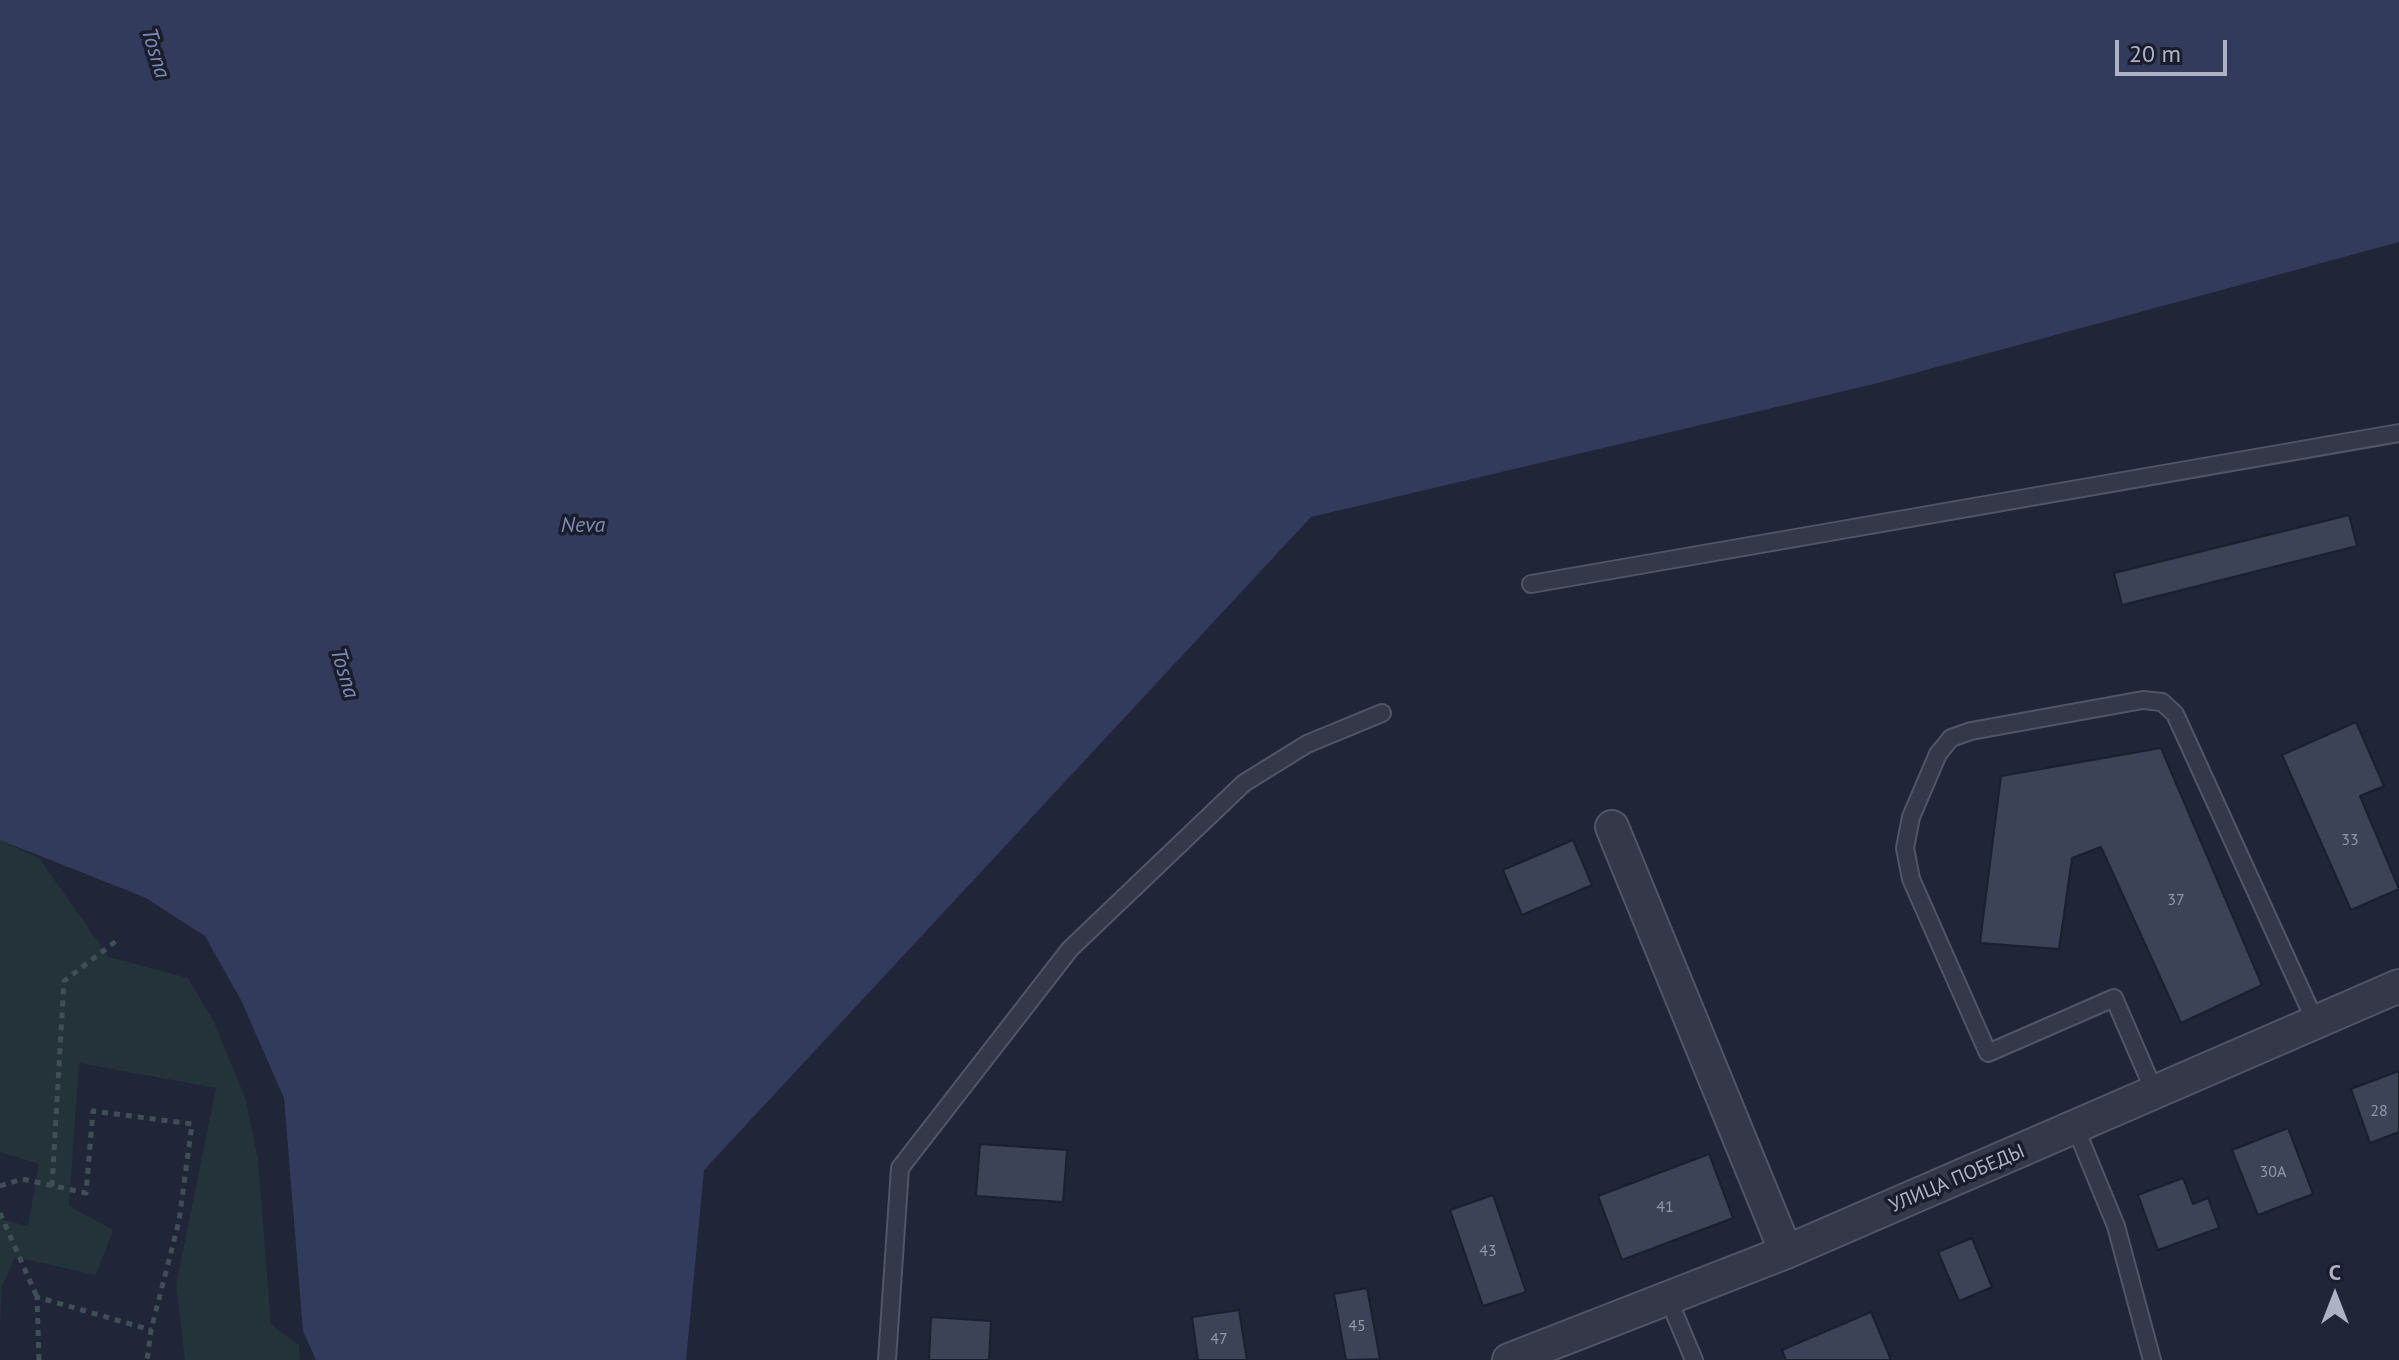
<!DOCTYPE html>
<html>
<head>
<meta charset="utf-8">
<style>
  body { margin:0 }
  #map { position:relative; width:2399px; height:1360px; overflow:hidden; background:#202637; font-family:"PT Sans",sans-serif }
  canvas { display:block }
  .north { position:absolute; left:2295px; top:1256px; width:80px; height:80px; -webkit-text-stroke:6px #191d2c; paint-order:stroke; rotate:0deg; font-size:22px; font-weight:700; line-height:32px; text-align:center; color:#aeb2c4 }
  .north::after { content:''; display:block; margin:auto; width:28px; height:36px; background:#aeb2c4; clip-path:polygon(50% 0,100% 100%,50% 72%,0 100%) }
  .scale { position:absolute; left:2115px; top:40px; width:112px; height:36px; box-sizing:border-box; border:4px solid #aeb2c4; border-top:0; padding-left:10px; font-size:24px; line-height:28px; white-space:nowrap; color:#aeb2c4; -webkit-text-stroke:6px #191d2c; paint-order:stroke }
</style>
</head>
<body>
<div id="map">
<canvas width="2399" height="1360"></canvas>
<div class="north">С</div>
<div class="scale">20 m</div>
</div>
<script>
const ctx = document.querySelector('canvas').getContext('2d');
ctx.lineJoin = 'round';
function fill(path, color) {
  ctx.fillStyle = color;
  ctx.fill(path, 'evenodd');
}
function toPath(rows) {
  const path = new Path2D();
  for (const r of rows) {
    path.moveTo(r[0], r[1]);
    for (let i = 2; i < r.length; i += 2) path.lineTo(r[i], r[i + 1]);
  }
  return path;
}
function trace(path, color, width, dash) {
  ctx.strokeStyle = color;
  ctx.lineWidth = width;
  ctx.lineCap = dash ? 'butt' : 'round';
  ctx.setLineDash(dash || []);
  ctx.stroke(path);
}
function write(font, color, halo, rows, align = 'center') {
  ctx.font = font + ' "PT Sans",sans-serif';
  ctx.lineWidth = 7;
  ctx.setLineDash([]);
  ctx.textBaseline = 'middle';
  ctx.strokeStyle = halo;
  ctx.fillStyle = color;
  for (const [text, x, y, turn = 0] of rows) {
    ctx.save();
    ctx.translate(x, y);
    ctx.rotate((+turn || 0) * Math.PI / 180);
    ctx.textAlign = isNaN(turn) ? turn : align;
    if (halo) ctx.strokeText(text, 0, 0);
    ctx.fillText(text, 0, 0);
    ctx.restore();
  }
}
const green = toPath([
  [0,840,39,858,109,957,188,978,214,1022,245,1097,258,1159,271,1325,299,1345,300,1360,185,1360,176,1285,216,1088,79,1063,69,1206,113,1230,96,1275,15,1257,2,1287,0,1326,0,1219,28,1226,39,1164,0,1152]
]);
const water = toPath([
  [0,0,2399,0,2399,242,1874,384,1311,517,704,1170,686,1360,316,1360,303,1331,284,1098,241,1000,205,936,144,897,0,840]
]);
const building = toPath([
  [2349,515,2357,546,2122,605,2114,573,2349,515],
  [2356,722,2384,786,2360,796,2399,889,2351,910,2282,755,2356,722],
  [2161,748,2262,985,2181,1023,2101,847,2072,858,2059,949,1980,943,2001,776,2161,748],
  [1573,840,1592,885,1522,915,1503,870,1573,840],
  [2399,1071,2399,1132,2370,1143,2351,1089,2399,1071],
  [2288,1128,2313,1194,2258,1215,2232,1150,2288,1128],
  [980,1144,1067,1150,1063,1202,976,1196,980,1144],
  [1709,1154,1733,1218,1622,1260,1598,1196,1709,1154],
  [2183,1178,2193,1204,2208,1198,2219,1228,2158,1250,2138,1195,2183,1178],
  [1493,1195,1526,1292,1483,1306,1450,1210,1493,1195],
  [1972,1238,1992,1287,1959,1301,1938,1252,1972,1238],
  [1367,1288,1380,1359,1346,1360,1334,1294,1367,1288],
  [1239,1310,1247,1360,1198,1360,1192,1317,1239,1310],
  [1871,1312,1891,1360,1786,1360,1782,1350,1871,1312],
  [931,1317,991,1321,989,1360,929,1360,931,1317]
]);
const path = toPath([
  [0,1186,22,1179,86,1193,93,1111,192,1124,179,1221,151,1330,147,1360],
  [52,1186,64,981,120,938],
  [0,1213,37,1297],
  [39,1360,37,1297,151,1330]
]);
const lane = toPath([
  [1531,584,2399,433],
  [2155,1093,2114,998,1988,1053,1911,879,1905,848,1911,817,1938,754,1951,738,1971,731,2143,700,2162,702,2175,714,2316,1023],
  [2076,1129,2116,1226,2152,1360],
  [1668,1298,1694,1360],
  [887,1360,900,1168,1070,949,1244,783,1307,744,1382,713]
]);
const street = toPath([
  [1612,827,1786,1252],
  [1509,1360,1786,1252,2399,986]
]);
const numberNames = [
  ["33",2350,840],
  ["37",2176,900],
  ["28",2379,1111],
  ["30А",2273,1172],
  ["41",1665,1207],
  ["43",1488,1251],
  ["45",1357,1326],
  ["47",1219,1339]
];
const streetNames = [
  ["УЛИЦА ПОБЕДЫ",1957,1179,-23]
];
const waterNames = [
  ["Tosna",155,53,73],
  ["Neva",583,526],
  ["Tosna",344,673,73]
];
fill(green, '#233339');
fill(water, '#323b5c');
fill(building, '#3c4357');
trace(building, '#1b1f2e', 2);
trace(lane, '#515565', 20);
trace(street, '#515565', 36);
trace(path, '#404f56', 5, [6, 6]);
trace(lane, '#343848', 16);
trace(street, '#343848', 32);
write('16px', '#9296a9', null, numberNames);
write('20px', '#aeb2c4', '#191d2c', streetNames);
write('italic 22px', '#7e8ab1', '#191d2c', waterNames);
</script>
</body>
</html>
